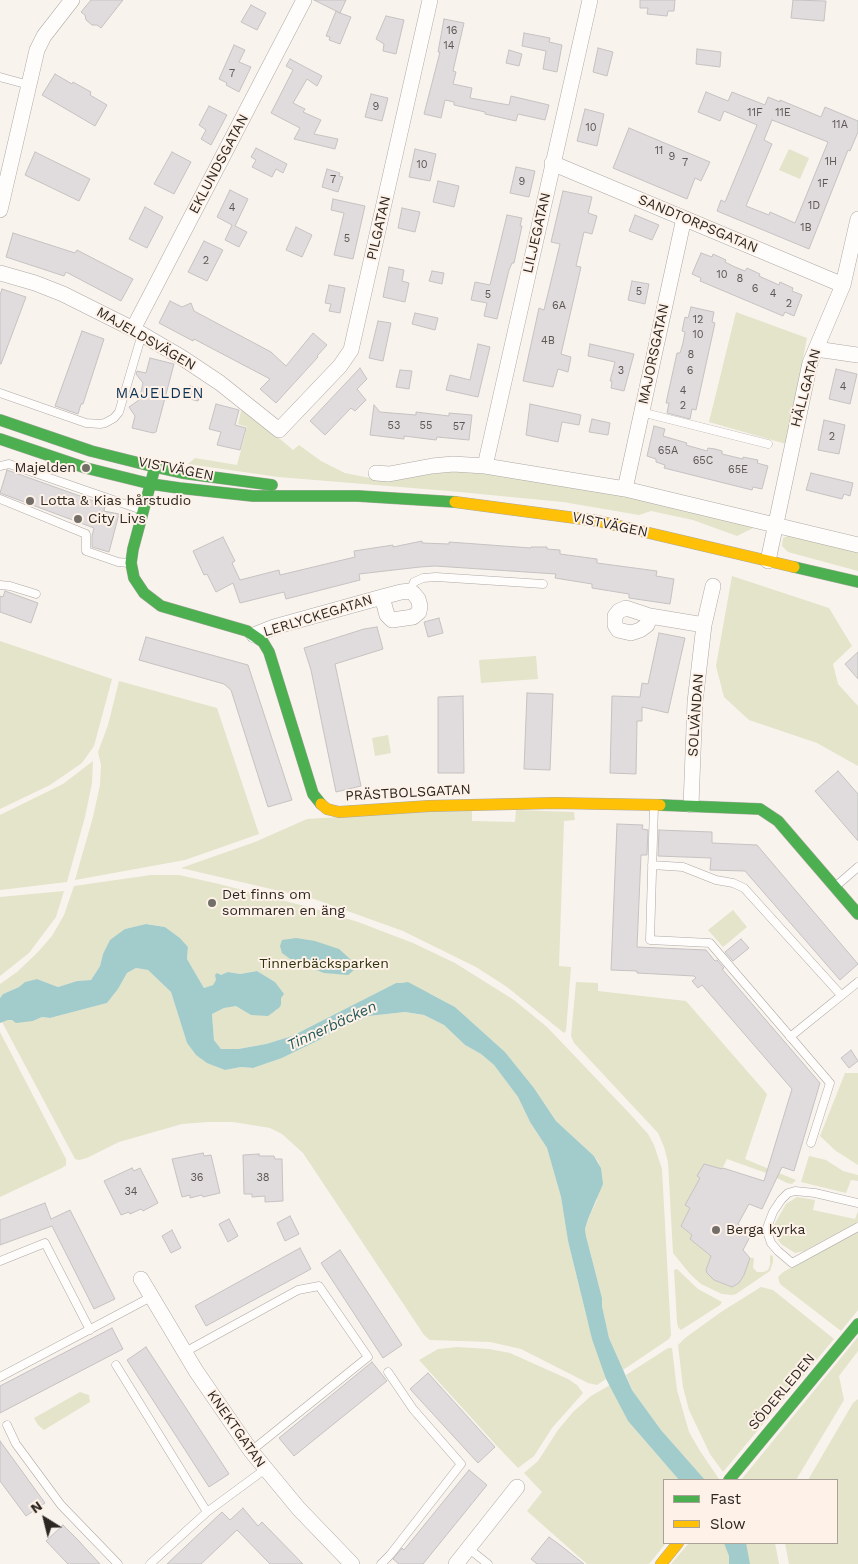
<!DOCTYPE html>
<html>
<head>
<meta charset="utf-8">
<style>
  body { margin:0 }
  #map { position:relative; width:858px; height:1564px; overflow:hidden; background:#f9f3ed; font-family:"Work Sans",sans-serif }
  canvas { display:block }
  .legend { position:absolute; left:663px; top:1479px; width:175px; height:65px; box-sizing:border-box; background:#fef2e8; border:1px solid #aaa199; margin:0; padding:6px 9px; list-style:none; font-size:15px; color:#2c2722 }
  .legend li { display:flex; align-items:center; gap:10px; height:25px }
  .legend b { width:25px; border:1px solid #aaa199 }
  .north { position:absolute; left:20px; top:1494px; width:50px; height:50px; -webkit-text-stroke:4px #fef2e8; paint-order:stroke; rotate:324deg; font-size:14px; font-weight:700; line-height:20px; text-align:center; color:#2c2722 }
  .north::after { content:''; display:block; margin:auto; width:18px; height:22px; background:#2c2722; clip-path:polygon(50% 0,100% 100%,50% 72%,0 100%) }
</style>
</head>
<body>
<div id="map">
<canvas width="858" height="1564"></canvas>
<ul class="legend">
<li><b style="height:6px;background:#4caf50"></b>Fast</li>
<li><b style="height:6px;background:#ffc107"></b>Slow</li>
</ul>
<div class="north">N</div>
</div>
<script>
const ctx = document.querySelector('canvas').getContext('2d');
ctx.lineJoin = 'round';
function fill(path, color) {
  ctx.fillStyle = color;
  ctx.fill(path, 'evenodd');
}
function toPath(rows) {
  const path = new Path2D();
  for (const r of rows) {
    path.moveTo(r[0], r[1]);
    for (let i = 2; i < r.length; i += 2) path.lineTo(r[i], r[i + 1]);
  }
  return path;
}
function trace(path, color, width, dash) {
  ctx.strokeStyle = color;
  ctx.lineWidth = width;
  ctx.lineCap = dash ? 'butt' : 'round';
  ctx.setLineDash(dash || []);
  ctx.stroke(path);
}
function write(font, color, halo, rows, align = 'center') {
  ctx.font = font + ' "Work Sans",sans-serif';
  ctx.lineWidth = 4;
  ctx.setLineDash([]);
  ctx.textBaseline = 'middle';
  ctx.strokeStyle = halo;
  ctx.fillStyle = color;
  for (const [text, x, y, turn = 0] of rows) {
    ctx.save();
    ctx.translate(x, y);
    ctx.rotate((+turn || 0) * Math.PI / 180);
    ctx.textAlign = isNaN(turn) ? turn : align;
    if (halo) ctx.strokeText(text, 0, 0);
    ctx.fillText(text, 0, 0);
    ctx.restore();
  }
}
const green = toPath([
  [789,149,809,158,800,179,779,170],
  [736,312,807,338,786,444,709,422],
  [242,407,293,450,299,445,321,461,345,473,380,480,465,470,629,496,755,527,737,536,693,520,651,511,639,515,563,502,449,491,278,477,188,464,195,458,237,465,247,427,238,424],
  [792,534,858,549,858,571,788,552,782,546,783,538],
  [732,576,829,608,852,646,833,664,838,684,858,706,858,766,817,743,749,720,724,697,716,666],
  [0,641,112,679,94,746,82,763,50,785,0,809],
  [536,656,538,679,481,683,479,660],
  [119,681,217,708,259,834,185,860,75,880,93,817,100,785,101,765,98,752,108,725],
  [388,735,391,753,375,756,372,738],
  [93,761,92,783,85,817,67,882,0,890,0,815,63,784],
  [472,809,472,821,515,822,516,810,574,812,575,820,564,821,559,966,571,967,566,1031,564,1033,507,987,476,967,403,931,314,899,181,868,255,842,307,819],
  [151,875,179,875,219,884,316,909,358,922,413,943,455,963,514,1000,547,1027,631,1115,648,1134,654,1145,662,1169,671,1335,669,1339,623,1370,609,1338,602,1306,602,1298,586,1236,585,1229,588,1219,597,1200,601,1168,598,1161,594,1156,556,1121,534,1088,505,1052,455,1007,431,994,396,983,292,1036,266,1044,238,1049,221,1049,214,1040,212,1014,224,1008,236,1005,251,1015,276,1011,281,1005,281,998,275,982,257,971,240,974,228,972,221,976,213,985,204,988,187,959,188,947,180,938,165,927,147,924,125,929,103,954,100,966,91,980,77,981,58,987,37,979,25,982,19,987,3,994,0,998,0,984,17,972,38,952,52,936,64,915,74,886],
  [64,891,56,917,29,953,0,976,0,897],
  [733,910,747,927,723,947,708,930],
  [136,968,148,970,171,992,187,1043,196,1055,225,1070,241,1067,253,1068,282,1058,319,1040,336,1030,369,1016,405,1012,424,1015,444,1025,465,1045,481,1054,494,1065,518,1097,530,1122,547,1148,561,1197,568,1241,587,1319,606,1379,597,1385,588,1383,521,1349,490,1342,430,1340,424,1335,303,1153,282,1134,270,1128,233,1122,208,1122,182,1124,119,1142,87,1158,79,1160,75,1159,2,1022,8,1020,33,1021,42,1017,50,1018,107,1003,118,989,127,973],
  [576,982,598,983,598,991,686,1001,767,1094,745,1159,796,1180,792,1184,787,1183,769,1174,727,1159,722,1169,700,1178,686,1204,690,1208,681,1226,692,1235,690,1239,711,1256,706,1270,707,1273,714,1280,732,1287,739,1283,744,1275,750,1258,754,1258,753,1268,757,1272,763,1272,768,1270,770,1265,770,1255,773,1256,773,1262,770,1271,736,1294,732,1295,722,1294,701,1284,690,1274,673,1253,668,1162,664,1147,658,1133,574,1043,571,1036],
  [0,1032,66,1159,66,1165,62,1168,0,1197],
  [845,1073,858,1073,858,1165,836,1151,820,1136],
  [809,1156,826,1160,843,1171,858,1175,858,1181,851,1180,846,1193,801,1182],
  [797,1197,815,1200,813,1210,855,1219,858,1211,858,1222,804,1251,795,1253,781,1244,773,1232,774,1225,786,1204],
  [858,1232,858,1310,841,1331,780,1284,778,1277,783,1272],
  [677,1269,698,1289,722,1302,720,1305,681,1330,678,1327,677,1322,674,1270],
  [761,1287,773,1290,834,1339,723,1472,710,1454,689,1410,683,1387,678,1345,685,1338,721,1312],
  [858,1337,858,1351,839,1376,844,1400,796,1480,741,1480],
  [457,1347,489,1349,510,1353,568,1379,577,1385,583,1393,552,1428,534,1456,518,1468,497,1446,419,1360,438,1349],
  [668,1348,672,1348,677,1390,689,1432,700,1451,719,1479,717,1480,705,1480,701,1476,661,1430,632,1390,626,1375],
  [610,1385,628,1421,679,1480,664,1480,664,1543,666,1543,649,1564,587,1564,527,1511,542,1492,524,1473,538,1461,558,1430,573,1412,591,1396],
  [80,1392,89,1395,90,1402,44,1430,38,1425,34,1418],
  [858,1399,858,1564,789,1564,785,1543,837,1543,837,1480,808,1480,853,1403],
  [689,1543,775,1543,779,1564,671,1564]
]);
const water = toPath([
  [146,924,165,927,180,938,188,947,187,959,204,988,213,985,216,980,215,975,217,973,221,975,228,972,240,974,257,971,275,982,284,994,281,998,281,1005,279,1008,268,1016,251,1015,236,1006,224,1008,212,1014,214,1040,221,1049,238,1049,266,1044,292,1036,396,983,402,983,408,982,455,1007,505,1052,534,1088,556,1121,594,1156,601,1168,603,1184,588,1219,585,1229,586,1236,602,1298,602,1306,609,1338,632,1390,661,1430,705,1480,679,1480,628,1421,606,1379,592,1339,568,1241,561,1197,547,1148,530,1122,518,1097,494,1065,481,1054,465,1045,444,1025,424,1015,405,1012,369,1016,336,1030,319,1040,282,1058,253,1068,241,1067,225,1070,207,1063,196,1055,187,1043,171,992,148,970,136,968,127,973,118,989,107,1003,50,1018,42,1017,33,1021,16,1023,12,1020,8,1020,0,1023,0,998,3,994,19,987,25,982,37,979,58,987,77,981,91,980,100,966,103,954,110,940,125,929],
  [296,938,315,941,339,949,349,958,352,962,351,967,354,970,348,975,324,973,293,961,282,953,280,946,282,940],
  [724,1543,746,1543,750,1564,729,1564,729,1556]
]);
const building = toPath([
  [91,0,123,0,101,28,97,25,92,25,86,20,85,15,81,12,91,0],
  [314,0,346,0,340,13,351,17,340,44,329,40,330,37,326,36,336,11,340,13,314,0],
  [640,0,675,0,674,11,668,11,667,16,647,14,648,8,640,8,640,0],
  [793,0,826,1,824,21,791,18,793,0],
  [251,5,266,13,257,30,241,22,251,5],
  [386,16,404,20,396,54,383,51,384,44,376,39,386,16],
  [444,19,464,23,453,71,456,72,453,84,472,88,470,98,509,105,511,96,549,105,545,120,518,114,516,121,485,114,485,112,454,105,454,102,445,100,441,118,424,114,440,52,438,52,444,19],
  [524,33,550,38,549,42,562,45,557,72,543,69,546,51,522,46,524,33],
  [234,45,245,50,239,62,251,67,239,92,226,85,227,83,219,79,234,45],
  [598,48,613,52,607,76,593,72,598,48],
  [697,49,721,52,720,67,696,64,697,49],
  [509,50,522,54,519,66,506,63,509,50],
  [290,59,322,76,317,86,307,79,293,103,305,109,303,112,321,120,314,134,338,139,335,149,294,139,300,128,271,113,293,70,286,66,290,59],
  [55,74,72,84,73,82,91,92,90,95,107,105,95,126,42,95,55,74],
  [706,92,728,101,732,92,765,105,768,97,780,102,780,100,821,117,825,107,858,121,858,132,850,151,848,150,809,249,717,211,721,200,725,202,757,125,724,111,720,121,698,112,706,92],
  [772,120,828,142,795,223,770,212,769,215,746,206,772,144,764,140,772,120],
  [371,94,388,98,382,121,365,117,371,94],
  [209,106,227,115,211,145,201,139,206,130,199,125,209,106],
  [585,109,604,114,597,146,577,141,585,109],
  [629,128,710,162,701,181,695,178,687,199,613,168,629,128],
  [256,148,287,164,283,173,276,169,272,177,252,167,256,160,251,157,256,148],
  [415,149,436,154,430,181,409,177,415,149],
  [35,152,90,179,79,201,25,175,35,152],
  [172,152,191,162,174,194,154,184,172,152],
  [516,167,535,171,529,197,510,193,516,167],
  [327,169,340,173,339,176,343,177,338,192,322,187,327,169],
  [438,181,459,186,454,207,433,202,438,181],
  [230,190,248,199,235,226,247,232,239,247,225,240,232,225,217,217,230,190],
  [563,191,592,197,588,213,597,216,592,234,584,232,576,266,581,267,561,354,571,357,568,372,558,369,553,387,523,381,539,308,544,310,560,244,551,242,563,191],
  [333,199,365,206,353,259,334,255,344,213,331,210,333,199],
  [145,207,163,217,147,248,129,239,145,207],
  [402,208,420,212,415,232,398,228,402,208],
  [507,215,522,218,520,226,522,226,514,263,512,263,509,270,497,319,484,316,487,303,471,300,475,282,490,285,507,215],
  [635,215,659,225,652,240,629,231,635,215],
  [296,227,312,235,302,257,286,250,296,227],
  [13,233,75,253,77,250,133,279,121,301,66,272,64,276,6,257,13,233],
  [204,241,223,250,207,281,188,272,204,241],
  [701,253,712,257,713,254,726,260,725,262,735,267,745,271,747,268,760,274,759,276,779,285,780,282,793,288,792,291,802,295,794,316,785,312,783,316,700,281,701,278,692,274,701,253],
  [389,267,404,270,402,281,409,283,405,302,383,297,389,267],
  [432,271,444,273,442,284,429,281,432,271],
  [632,281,649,284,645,304,628,300,632,281],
  [329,285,345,288,340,313,329,311,331,304,325,303,329,285],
  [2,289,26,297,1,364,0,364,0,295,2,289],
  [170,301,182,307,191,303,194,311,271,352,286,366,313,333,327,345,317,356,318,357,276,403,260,389,270,379,194,339,193,341,159,323,170,301],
  [691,307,714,312,712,322,715,323,696,410,692,409,690,419,667,413,669,403,666,403,677,353,680,353,683,343,685,332,682,331,685,317,688,318,691,307],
  [415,313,438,318,435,330,412,324,415,313],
  [378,321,391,323,383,361,369,358,378,321],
  [82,331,104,339,83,404,81,404,78,414,55,406,82,331],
  [478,344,490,347,478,397,446,390,450,375,470,380,478,344],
  [590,344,634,354,624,391,611,388,612,381,610,381,615,362,588,356,590,344],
  [150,358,174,364,156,432,153,433,132,428,135,416,129,407,139,400,143,383,136,374,137,371,146,373,150,358],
  [360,368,367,379,357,389,366,400,355,411,351,408,325,435,310,421,360,368],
  [836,369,857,374,850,404,829,399,836,369],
  [400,370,412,371,409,389,396,387,400,370],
  [190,386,202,389,198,401,186,398,190,386],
  [216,404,239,410,235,425,246,428,240,450,217,445,221,432,209,429,216,404],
  [530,404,581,415,579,425,562,422,558,442,526,435,530,404],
  [374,405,380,412,416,415,416,412,449,416,449,413,472,415,469,440,437,437,436,440,404,436,404,439,370,435,374,405],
  [592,419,610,423,608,435,589,432,592,419],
  [824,420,845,425,839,454,818,450,824,420],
  [654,426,665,429,663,436,687,443,686,445,707,451,708,448,715,449,722,451,722,454,743,459,743,457,758,460,757,463,768,466,762,489,753,487,752,490,664,468,665,465,656,462,656,459,647,456,654,426],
  [7,470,94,501,105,506,104,511,119,514,109,552,92,547,92,536,94,528,0,493,7,470],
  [811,473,853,483,850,496,844,494,842,499,806,490,811,473],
  [223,537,235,561,232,563,240,580,279,570,280,575,355,557,354,551,393,545,393,547,422,541,422,543,449,544,449,542,531,548,531,547,547,547,547,549,560,550,560,554,597,559,597,563,657,571,656,576,674,579,670,604,629,598,629,594,592,588,592,584,555,578,556,574,435,566,420,567,359,574,360,580,286,599,284,592,240,603,233,583,216,592,207,574,204,575,193,551,223,537],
  [5,591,38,603,31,623,0,612,0,596,3,597,5,591],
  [439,618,443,633,428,637,424,622,439,618],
  [377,627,383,649,335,664,361,786,336,792,311,670,304,648,364,629,377,627],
  [659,633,685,638,668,713,642,707,642,721,637,721,636,774,610,773,612,696,640,697,642,683,648,684,659,633],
  [146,637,248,665,292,800,268,807,231,690,224,684,139,660,146,637],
  [858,652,858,679,845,664,858,652],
  [527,693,553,694,550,770,524,769,527,693],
  [463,696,464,773,438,773,438,697,463,696],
  [838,771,858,794,858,841,815,791,838,771],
  [617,824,643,825,642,829,648,830,647,855,641,855,637,947,706,950,715,961,717,960,724,968,722,969,820,1083,794,1171,782,1167,762,1209,749,1204,738,1224,751,1235,743,1250,750,1258,744,1275,739,1283,732,1287,714,1280,707,1273,706,1270,711,1256,690,1239,692,1235,681,1226,690,1208,685,1205,700,1178,697,1176,704,1164,722,1169,723,1168,764,1181,792,1089,702,985,698,988,692,981,696,978,694,976,637,973,637,971,611,970,617,824],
  [659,830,712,832,712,843,757,845,858,964,840,980,745,871,710,870,711,858,658,856,659,830],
  [741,939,749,948,733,961,725,952,741,939],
  [851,1050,858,1061,849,1068,841,1058,851,1050],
  [203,1153,204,1156,211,1155,220,1193,203,1197,202,1195,190,1198,190,1195,182,1197,172,1159,203,1153],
  [259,1154,259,1156,274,1156,275,1159,282,1159,283,1201,265,1202,265,1196,252,1197,252,1194,244,1194,243,1155,259,1154],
  [132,1168,134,1171,140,1168,158,1203,143,1211,141,1209,130,1214,129,1212,121,1215,104,1181,132,1168],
  [45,1203,51,1219,70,1210,115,1299,94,1309,52,1226,0,1245,0,1220,45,1203],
  [290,1216,299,1234,285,1241,277,1223,290,1216],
  [229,1219,238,1236,228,1242,219,1224,229,1219],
  [172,1230,181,1248,171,1253,162,1236,172,1230],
  [300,1248,311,1269,206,1326,195,1306,300,1248],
  [340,1250,402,1345,383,1358,321,1263,340,1250],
  [112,1328,123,1349,0,1413,0,1386,112,1328],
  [146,1347,229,1474,209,1487,127,1360,146,1347],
  [372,1362,387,1381,294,1456,279,1438,372,1362],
  [428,1373,495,1447,478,1463,410,1389,428,1373],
  [0,1441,45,1503,26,1516,0,1481,0,1441],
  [469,1470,487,1485,423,1564,399,1564,393,1559,402,1548,404,1550,469,1470],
  [243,1508,258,1526,262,1522,303,1564,270,1564,237,1530,201,1564,167,1564,222,1512,230,1520,243,1508],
  [63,1525,77,1539,100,1564,68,1564,46,1541,63,1525],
  [549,1537,560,1545,584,1564,537,1564,531,1559,549,1537]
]);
const lane = toPath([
  [0,77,29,85],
  [0,393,86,423,100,424,105,423,114,418,119,412,142,334],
  [641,412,768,444],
  [0,466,9,464,142,510],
  [0,499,86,534,86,551,118,562,129,563],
  [0,585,10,586,36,594],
  [410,591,414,582,423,578,436,577,543,584],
  [654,805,650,940,710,943,830,1083,811,1143],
  [652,865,683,867,716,880,733,883,744,888,841,995],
  [835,887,858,867],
  [790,1037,858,982],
  [858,1203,815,1193,795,1191,788,1193,781,1200,773,1212,768,1225,768,1234,771,1243,778,1251,792,1263,858,1227],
  [0,1261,45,1243,90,1330],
  [185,1352,298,1290,319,1286,368,1357,251,1451],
  [116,1365,207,1512],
  [0,1377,151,1297],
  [7,1425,16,1444,61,1505,118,1564],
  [468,1548,488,1564],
  [150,1564,207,1512,264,1470],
  [381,1564,390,1555,461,1464,413,1409,388,1372]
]);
const street = toPath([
  [552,163,843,285],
  [0,210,37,50,44,36,72,0],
  [0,273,35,283,63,294,133,329,181,357,220,383,279,430,340,366,351,350,430,0],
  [133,329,304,0],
  [816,349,858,355],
  [485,466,590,0],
  [376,473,389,474,432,466,453,464,485,466,625,489,858,545],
  [625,489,684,218],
  [768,561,810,363,843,285,858,219],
  [650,616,647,625,640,630,631,633,618,630,615,625,615,616,619,611,626,608,650,616,704,625],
  [254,635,274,627,382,597,401,592,410,591,414,594,418,599,420,606,419,612,413,617,392,620,387,615,382,597],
  [691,805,695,702,704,625,713,586],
  [141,1279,196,1371,251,1451,299,1509,352,1564],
  [456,1564,517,1487]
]);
const fast = toPath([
  [0,420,91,451,155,467,182,473,272,485],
  [0,439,86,468,151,484,179,488,253,496,358,496,455,502],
  [155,467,133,549,131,563,134,578,144,593,161,606,247,631,263,642,269,652,313,794,321,804],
  [794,567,858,582],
  [660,805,760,809,778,821,858,914],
  [729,1480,858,1324]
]);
const slow = toPath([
  [455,502,598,521,794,567],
  [321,804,327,809,339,812,429,806,555,803,660,805],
  [661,1564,678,1543]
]);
const markers = [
  [86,468,5,"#746e69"],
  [30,501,5,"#746e69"],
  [78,519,5,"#746e69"],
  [212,903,5,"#746e69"],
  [716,1230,5,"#746e69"]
];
const numberNames = [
  ["16",452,31],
  ["14",449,46],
  ["7",232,74],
  ["9",376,107],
  ["11F",755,113],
  ["11E",783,113],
  ["11A",840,125],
  ["10",591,128],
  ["11",659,151],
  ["9",672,157],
  ["1H",831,162],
  ["7",685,163],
  ["10",422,165],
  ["7",333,180],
  ["9",522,182],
  ["1F",823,184],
  ["1D",814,206],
  ["4",232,208],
  ["1B",806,228],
  ["5",347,239],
  ["2",206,261],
  ["10",722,275],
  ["8",740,279],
  ["6",755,289],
  ["5",639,292],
  ["4",773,294],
  ["5",488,295],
  ["2",789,304],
  ["6A",559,306],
  ["12",698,320],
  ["10",698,335],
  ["4B",548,341],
  ["8",691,355],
  ["3",621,371],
  ["6",690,371],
  ["4",843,387],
  ["4",683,391],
  ["2",683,406],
  ["53",394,426],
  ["55",426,426],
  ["57",459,427],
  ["2",832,437],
  ["65A",668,451],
  ["65C",703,461],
  ["65E",738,470],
  ["36",197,1178],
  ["38",263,1178],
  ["34",131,1192]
];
const streetNames = [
  ["EKLUNDSGATAN",219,164,-62],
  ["SANDTORPSGATAN",698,224,23],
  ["PILGATAN",379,228,-77],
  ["LILJEGATAN",537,233,-77],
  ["MAJELDSVÄGEN",146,339,30],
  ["MAJORSGATAN",654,354,-78],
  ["HÄLLGATAN",806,388,-75],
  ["VISTVÄGEN",176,469,11],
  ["VISTVÄGEN",610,525,12],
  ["LERLYCKEGATAN",318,616,-17],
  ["SOLVÄNDAN",696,715,-86],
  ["PRÄSTBOLSGATAN",408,793,-3],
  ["SÖDERLEDEN",782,1392,-50],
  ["KNEKTGATAN",236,1429,55]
];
const poiNames = [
  ["Majelden",76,468,"right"],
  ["Lotta & Kias hårstudio",40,501],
  ["City Livs",88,519],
  ["Det finns om",222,895],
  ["sommaren en äng",222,911],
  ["Berga kyrka",726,1230]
];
const parkNames = [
  ["Tinnerbäcksparken",324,964]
];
const neighbourhoodNames = [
  ["MAJELDEN",160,394]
];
const waterNames = [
  ["Tinnerbäcken",332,1026,-25]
];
fill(green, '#e3e4ca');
fill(water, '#a2cccb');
fill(building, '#e0dbdc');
trace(building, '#c5c2c2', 1);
trace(lane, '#ada8a3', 9);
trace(street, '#ada8a3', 16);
trace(fast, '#ada8a3', 12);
trace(slow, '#ada8a3', 12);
trace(lane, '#fefdfc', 8);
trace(street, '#fefdfc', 15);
trace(fast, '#4caf50', 11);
trace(slow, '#ffc107', 11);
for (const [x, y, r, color] of markers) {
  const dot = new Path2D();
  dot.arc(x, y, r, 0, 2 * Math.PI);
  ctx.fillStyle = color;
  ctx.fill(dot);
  trace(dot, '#fef2e8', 2);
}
write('11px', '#5c5754', null, numberNames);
write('14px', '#2c2722', '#fef2e8', streetNames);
write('14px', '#2c2722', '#fef2e8', poiNames, 'left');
write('14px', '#2f330e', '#fef2e8', parkNames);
ctx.letterSpacing = '1px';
write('15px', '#0c3459', '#fef2e8', neighbourhoodNames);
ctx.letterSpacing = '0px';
write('italic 15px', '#23595a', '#fef2e8', waterNames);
</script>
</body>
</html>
